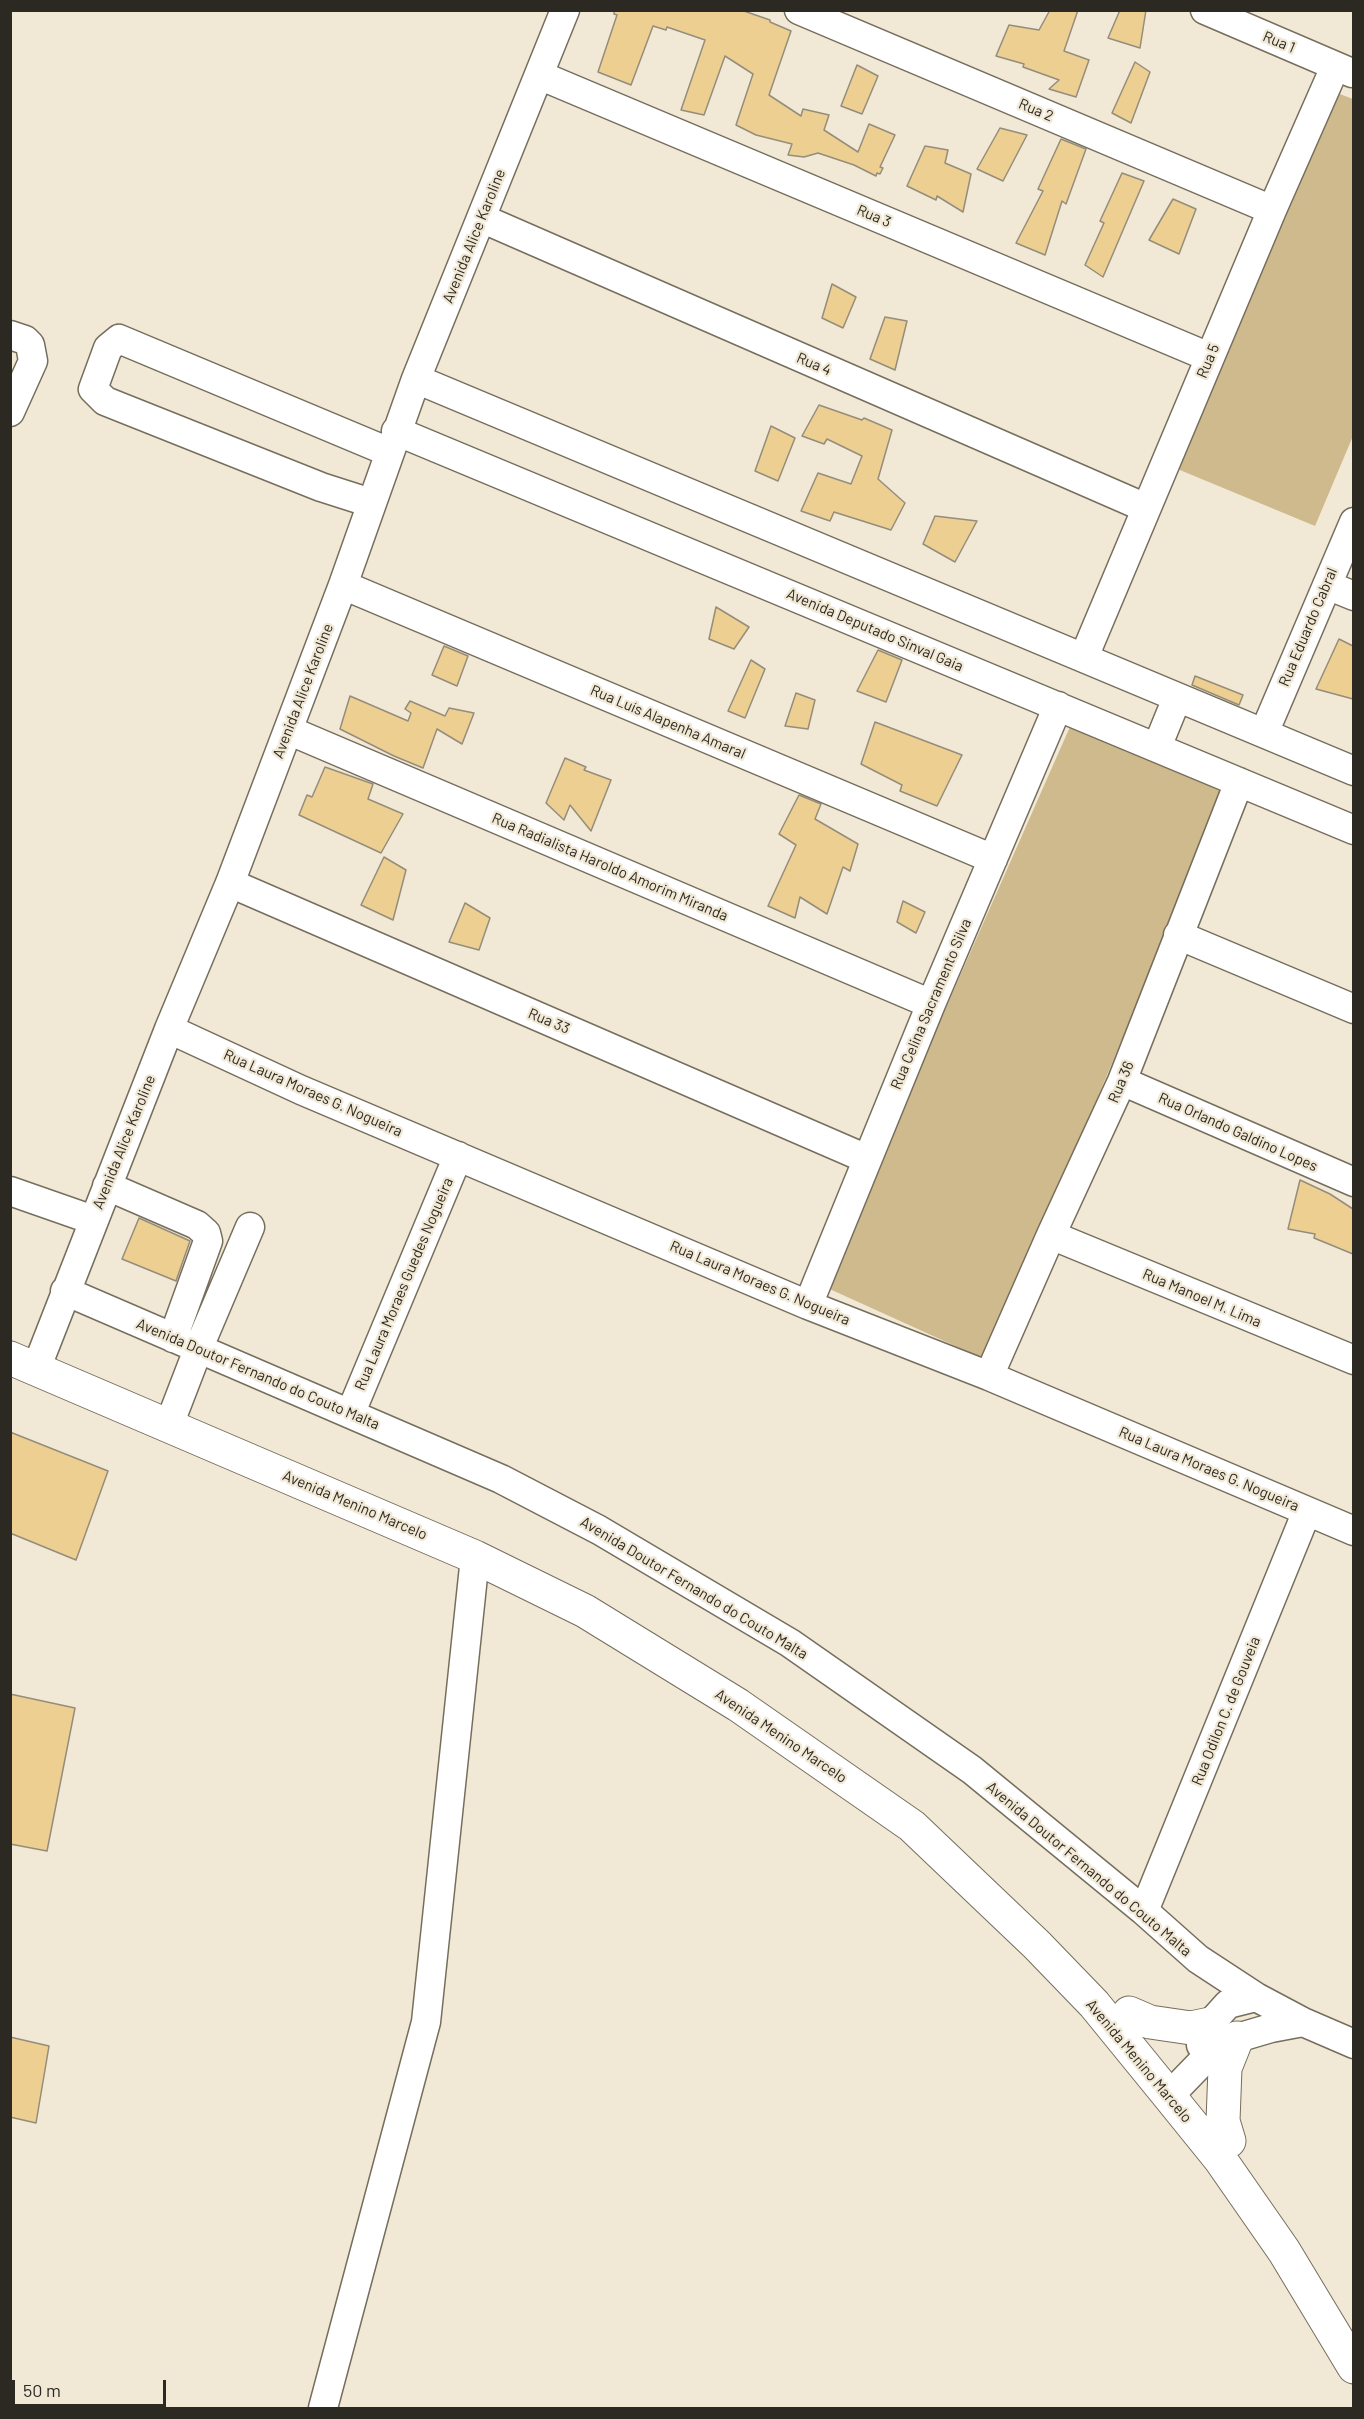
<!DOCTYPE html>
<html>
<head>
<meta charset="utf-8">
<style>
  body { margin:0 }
  #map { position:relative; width:1364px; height:2419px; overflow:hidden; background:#f1e8d5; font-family:Barlow,sans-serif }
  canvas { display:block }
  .frame { position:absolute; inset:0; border:12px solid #2c2922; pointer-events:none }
  .scale { position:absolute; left:12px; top:2380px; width:154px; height:27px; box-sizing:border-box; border:3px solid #2c2922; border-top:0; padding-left:8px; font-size:18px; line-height:21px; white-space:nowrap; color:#2c2922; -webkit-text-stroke:4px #f1e8d5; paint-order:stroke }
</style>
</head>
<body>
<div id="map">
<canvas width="1364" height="2419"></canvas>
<div class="frame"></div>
<div class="scale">50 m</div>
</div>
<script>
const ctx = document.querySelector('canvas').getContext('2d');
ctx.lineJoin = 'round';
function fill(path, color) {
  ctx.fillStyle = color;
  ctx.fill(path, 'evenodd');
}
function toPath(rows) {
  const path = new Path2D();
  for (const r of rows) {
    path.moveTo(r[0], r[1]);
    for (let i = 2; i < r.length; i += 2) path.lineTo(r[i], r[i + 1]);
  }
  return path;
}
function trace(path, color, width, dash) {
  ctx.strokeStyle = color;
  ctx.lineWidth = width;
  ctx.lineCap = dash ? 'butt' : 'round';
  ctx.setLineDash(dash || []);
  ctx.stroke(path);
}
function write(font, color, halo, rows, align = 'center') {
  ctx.font = font + ' Barlow,sans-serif';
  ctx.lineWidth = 4.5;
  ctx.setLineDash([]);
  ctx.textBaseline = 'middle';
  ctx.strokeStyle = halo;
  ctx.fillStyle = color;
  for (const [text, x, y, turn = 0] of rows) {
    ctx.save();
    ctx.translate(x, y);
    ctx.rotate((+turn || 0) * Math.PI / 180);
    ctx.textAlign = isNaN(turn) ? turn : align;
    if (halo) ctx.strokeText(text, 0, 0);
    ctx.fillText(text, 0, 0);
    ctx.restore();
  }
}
const green = toPath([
  [1337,93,1353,99,1353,436,1315,526,1175,468],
  [1073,720,1228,790,986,1360,823,1286]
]);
const building = toPath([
  [614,10,741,10,770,20,770,22,791,31,769,95,801,116,803,109,829,115,824,130,858,152,869,124,895,135,880,167,883,168,880,174,877,173,876,176,854,165,818,153,804,157,788,155,792,144,756,135,736,125,753,74,725,56,704,115,681,110,705,40,667,27,666,30,653,26,631,85,598,72,617,15,614,14,614,10],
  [1050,10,1078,10,1064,51,1089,60,1076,97,1049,89,1059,80,1023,67,1024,64,996,56,1009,25,1039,30,1050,10],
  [1120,10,1146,10,1140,48,1108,38,1120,10],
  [1135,62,1150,72,1131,123,1112,113,1135,62],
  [857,65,878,76,862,114,841,106,857,65],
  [1000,128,1027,135,1003,181,977,169,1000,128],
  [1061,139,1086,149,1066,204,1062,201,1045,255,1016,243,1043,191,1038,189,1061,139],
  [925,146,948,150,945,163,971,174,963,212,937,196,936,200,907,186,925,146],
  [1122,173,1144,181,1103,277,1085,265,1104,223,1100,221,1122,173],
  [1173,199,1196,209,1179,254,1149,240,1173,199],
  [832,284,856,297,843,328,822,318,832,284],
  [885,317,907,321,895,370,870,359,885,317],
  [819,405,862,420,864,418,892,430,878,479,905,503,891,530,834,512,830,521,801,511,818,473,851,484,862,456,827,439,824,444,802,436,819,405],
  [771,426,795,438,778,481,755,471,771,426],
  [935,516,977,521,955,562,923,544,935,516],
  [716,607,749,627,734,649,709,639,716,607],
  [1339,639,1353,646,1353,699,1316,689,1339,639],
  [444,646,468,656,457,686,432,675,444,646],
  [878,650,902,660,886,702,857,691,878,650],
  [751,660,765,669,745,718,728,711,751,660],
  [1195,676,1243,695,1239,705,1192,685,1195,676],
  [796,693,815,700,808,729,785,726,796,693],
  [350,696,408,721,411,713,405,709,410,701,445,716,449,708,474,713,462,744,437,729,423,768,394,756,340,729,350,696],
  [875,722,962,755,937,806,900,791,902,785,861,764,875,722],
  [565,758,586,767,584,770,611,780,591,831,570,805,564,820,546,803,565,758],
  [325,767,373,784,368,799,403,814,381,853,299,815,307,795,312,797,325,767],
  [799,795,821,804,815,819,858,844,850,871,843,867,827,914,800,897,795,918,768,906,796,845,779,834,799,795],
  [384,857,406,870,393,920,361,905,384,857],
  [903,901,925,912,916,933,897,922,903,901],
  [465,903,490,918,479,950,449,942,465,903],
  [1300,1180,1330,1194,1353,1209,1353,1254,1314,1238,1315,1234,1288,1229,1300,1180],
  [139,1218,190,1241,176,1281,122,1259,139,1218],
  [10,1432,108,1471,76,1560,10,1533,10,1432],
  [10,1694,75,1708,47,1851,10,1844,10,1694],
  [10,2037,49,2046,36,2123,10,2117,10,2037]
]);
const minor = toPath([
  [799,10,1272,210],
  [1205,10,1352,73],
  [539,75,1209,357],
  [481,218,1146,508],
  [10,335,25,340,30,345,33,361,10,412],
  [416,379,1354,771],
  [396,431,1354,830],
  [371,503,321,487,105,401,93,389,108,348,119,339,389,452],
  [343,585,993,859],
  [1327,585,1354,596],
  [1084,657,1272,210,1335,67],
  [288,730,931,1004],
  [1264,733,1354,522],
  [1157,747,1177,698],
  [230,883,867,1159],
  [1178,935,1354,1009],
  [169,1029,301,1090,808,1305,989,1376,1354,1531],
  [1122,1081,1354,1182],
  [107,1186,197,1225,206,1233,208,1241,173,1338],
  [10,1191,93,1220],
  [1051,1235,1354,1360],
  [65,1291,501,1479,599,1530,790,1643,972,1770,1144,1911,1198,1959,1256,1997,1303,2022,1354,2044],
  [808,1305,931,1004,1058,706],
  [36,1369,169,1029,230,883,343,585,416,379,565,10],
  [989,1376,1051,1235,1122,1081,1239,782],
  [351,1412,458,1156],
  [169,1425,199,1347,250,1227],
  [1144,1911,1307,1511],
  [1201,2045,1205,2040,1210,2024,1228,2004,1256,1997],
  [1169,2096,1201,2063,1237,2038,1271,2028,1303,2022],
  [323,2408,426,2022,475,1557]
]);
const major = toPath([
  [10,1358,475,1557,585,1611,738,1705,912,1826,1037,1945,1094,2004,1169,2096,1220,2159,1284,2251,1354,2367],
  [1129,2013,1150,2022,1191,2028,1210,2024],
  [1229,2141,1223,2121,1225,2068,1237,2038]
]);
const streetNames = [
  ["Rua 1",1279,42,23],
  ["Rua 2",1036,110,23],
  ["Rua 3",874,216,23],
  ["Avenida Alice Karoline",474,236,-68],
  ["Rua 5",1208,361,-67],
  ["Rua 4",814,364,23],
  ["Rua Eduardo Cabral",1308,627,-67],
  ["Avenida Deputado Sinval Gaia",875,630,23],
  ["Avenida Alice Karoline",303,691,-69],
  ["Rua Luís Alapenha Amaral",668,722,23],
  ["Rua Radialista Haroldo Amorim Miranda",610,867,23],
  ["Rua Celina Sacramento Silva",931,1004,-67],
  ["Rua 33",549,1021,23],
  ["Rua 36",1121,1082,-67],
  ["Rua Laura Moraes G. Nogueira",313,1093,24],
  ["Rua Orlando Galdino Lopes",1238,1132,24],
  ["Avenida Alice Karoline",124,1142,-68],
  ["Rua Laura Moraes G. Nogueira",760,1283,23],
  ["Rua Laura Moraes Guedes Nogueira",404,1284,-67],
  ["Rua Manoel M. Lima",1202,1298,23],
  ["Avenida Doutor Fernando do Couto Malta",258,1374,23],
  ["Rua Laura Moraes G. Nogueira",1209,1469,23],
  ["Avenida Menino Marcelo",355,1505,23],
  ["Avenida Doutor Fernando do Couto Malta",694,1588,31],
  ["Rua Odilon C. de Gouveia",1226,1711,-68],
  ["Avenida Menino Marcelo",781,1736,34],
  ["Avenida Doutor Fernando do Couto Malta",1089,1869,40],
  ["Avenida Menino Marcelo",1139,2061,50]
];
fill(green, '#cfba8e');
fill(building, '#edcf92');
trace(building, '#958d7b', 1.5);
trace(minor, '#766e5d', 31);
trace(major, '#766e5d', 35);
trace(minor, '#fff', 28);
trace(major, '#fff', 33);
write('15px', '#2c2922', '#f1e8d5', streetNames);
</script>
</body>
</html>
